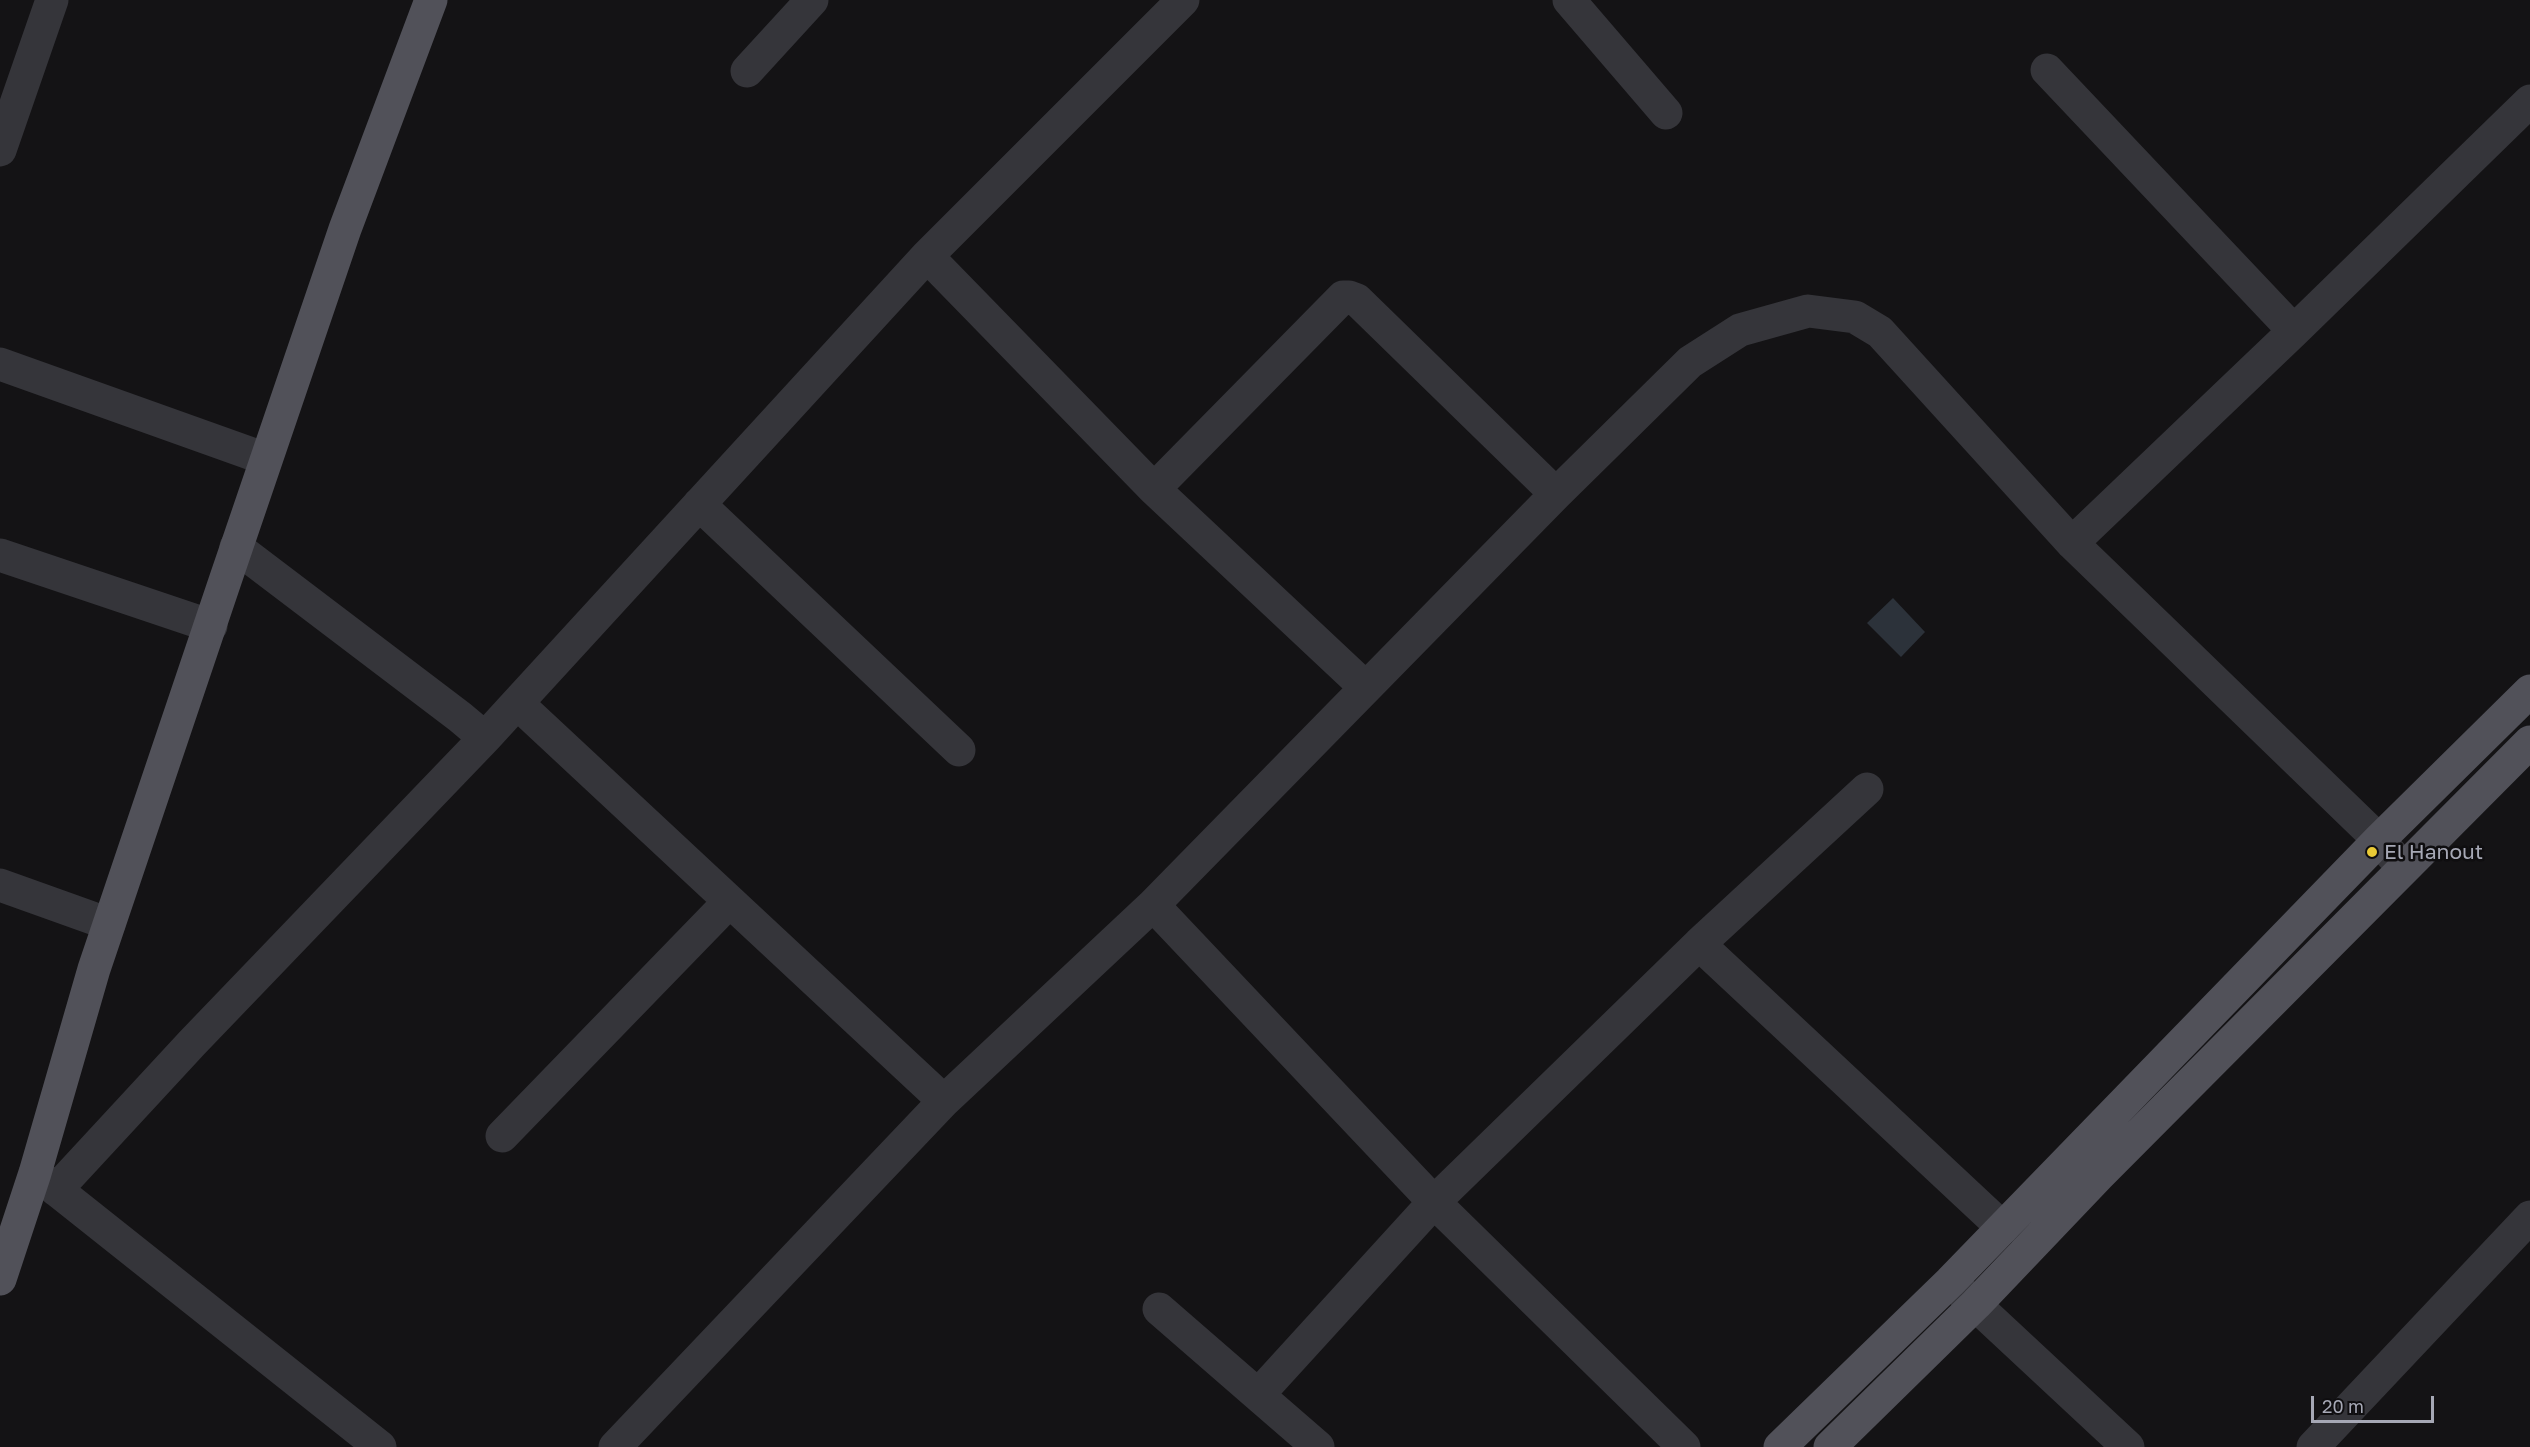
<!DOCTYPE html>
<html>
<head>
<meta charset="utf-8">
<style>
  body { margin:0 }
  #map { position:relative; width:2530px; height:1447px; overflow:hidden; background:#141315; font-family:"Golos Text",sans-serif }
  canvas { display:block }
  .scale { position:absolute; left:2311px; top:1396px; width:123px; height:27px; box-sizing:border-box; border:3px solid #a6a8b5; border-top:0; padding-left:8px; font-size:18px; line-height:21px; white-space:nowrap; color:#a6a8b5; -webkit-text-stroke:4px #0f0e10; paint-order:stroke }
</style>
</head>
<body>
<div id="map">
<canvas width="2530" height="1447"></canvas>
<div class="scale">20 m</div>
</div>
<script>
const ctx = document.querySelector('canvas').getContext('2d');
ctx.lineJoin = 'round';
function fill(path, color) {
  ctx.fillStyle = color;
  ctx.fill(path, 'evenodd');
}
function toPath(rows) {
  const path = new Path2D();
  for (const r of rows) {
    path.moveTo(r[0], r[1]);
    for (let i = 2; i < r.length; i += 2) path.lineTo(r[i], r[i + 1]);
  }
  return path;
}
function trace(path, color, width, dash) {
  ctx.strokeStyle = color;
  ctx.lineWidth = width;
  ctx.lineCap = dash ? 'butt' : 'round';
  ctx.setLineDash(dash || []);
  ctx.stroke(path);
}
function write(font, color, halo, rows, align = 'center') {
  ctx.font = font + ' "Golos Text",sans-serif';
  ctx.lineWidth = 5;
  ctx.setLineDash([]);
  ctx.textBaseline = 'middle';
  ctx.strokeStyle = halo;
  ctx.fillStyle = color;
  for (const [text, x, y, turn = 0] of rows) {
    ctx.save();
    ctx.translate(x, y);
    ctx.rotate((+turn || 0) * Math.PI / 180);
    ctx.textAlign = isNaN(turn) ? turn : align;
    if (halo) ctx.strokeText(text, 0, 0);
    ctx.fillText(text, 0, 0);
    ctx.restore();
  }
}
const water = toPath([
  [1893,598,1925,632,1901,657,1867,623]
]);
const minor = toPath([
  [1569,0,1666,113],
  [2047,70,2294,331],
  [747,71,812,0],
  [0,150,52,0],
  [927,256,1154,489,1365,687],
  [0,364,266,459],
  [1154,489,1343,297,1349,297,1357,300,1556,494],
  [699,504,959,750],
  [2072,543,2294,331,2530,101],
  [236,547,460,717,485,738,517,703],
  [0,555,211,626],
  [0,885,109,924],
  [1153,905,1434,1202,1684,1447],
  [1699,944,2003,1228],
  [944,1101,517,703,927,256,1183,0],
  [502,1136,729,902],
  [39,1176,380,1447],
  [56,1190,192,1043,485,738],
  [1954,1285,2128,1447],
  [1159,1309,1258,1395],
  [615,1447,944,1101,1153,905,1556,494,1690,362,1740,330,1808,311,1855,317,1880,332,2072,543,2379,840,2403,868],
  [1318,1447,1258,1395,1434,1202,1699,944,1867,789],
  [2313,1447,2530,1217]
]);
const major = toPath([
  [0,1279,35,1173,94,969,226,578,345,229,431,0],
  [1780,1447,1950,1282,2379,840,2530,691],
  [1830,1447,1976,1304,2099,1175,2530,742]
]);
const markers = [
  [2372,852,6,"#eaca36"]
];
const poiNames = [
  ["El Hanout",2384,852]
];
fill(water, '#2c323a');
trace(minor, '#35353a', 33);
trace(major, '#515159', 33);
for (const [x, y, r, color] of markers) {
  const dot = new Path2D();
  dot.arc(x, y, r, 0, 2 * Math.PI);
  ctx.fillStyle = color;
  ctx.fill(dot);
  trace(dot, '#0f0e10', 2);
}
write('21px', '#a6a8b5', '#0f0e10', poiNames, 'left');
</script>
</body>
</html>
